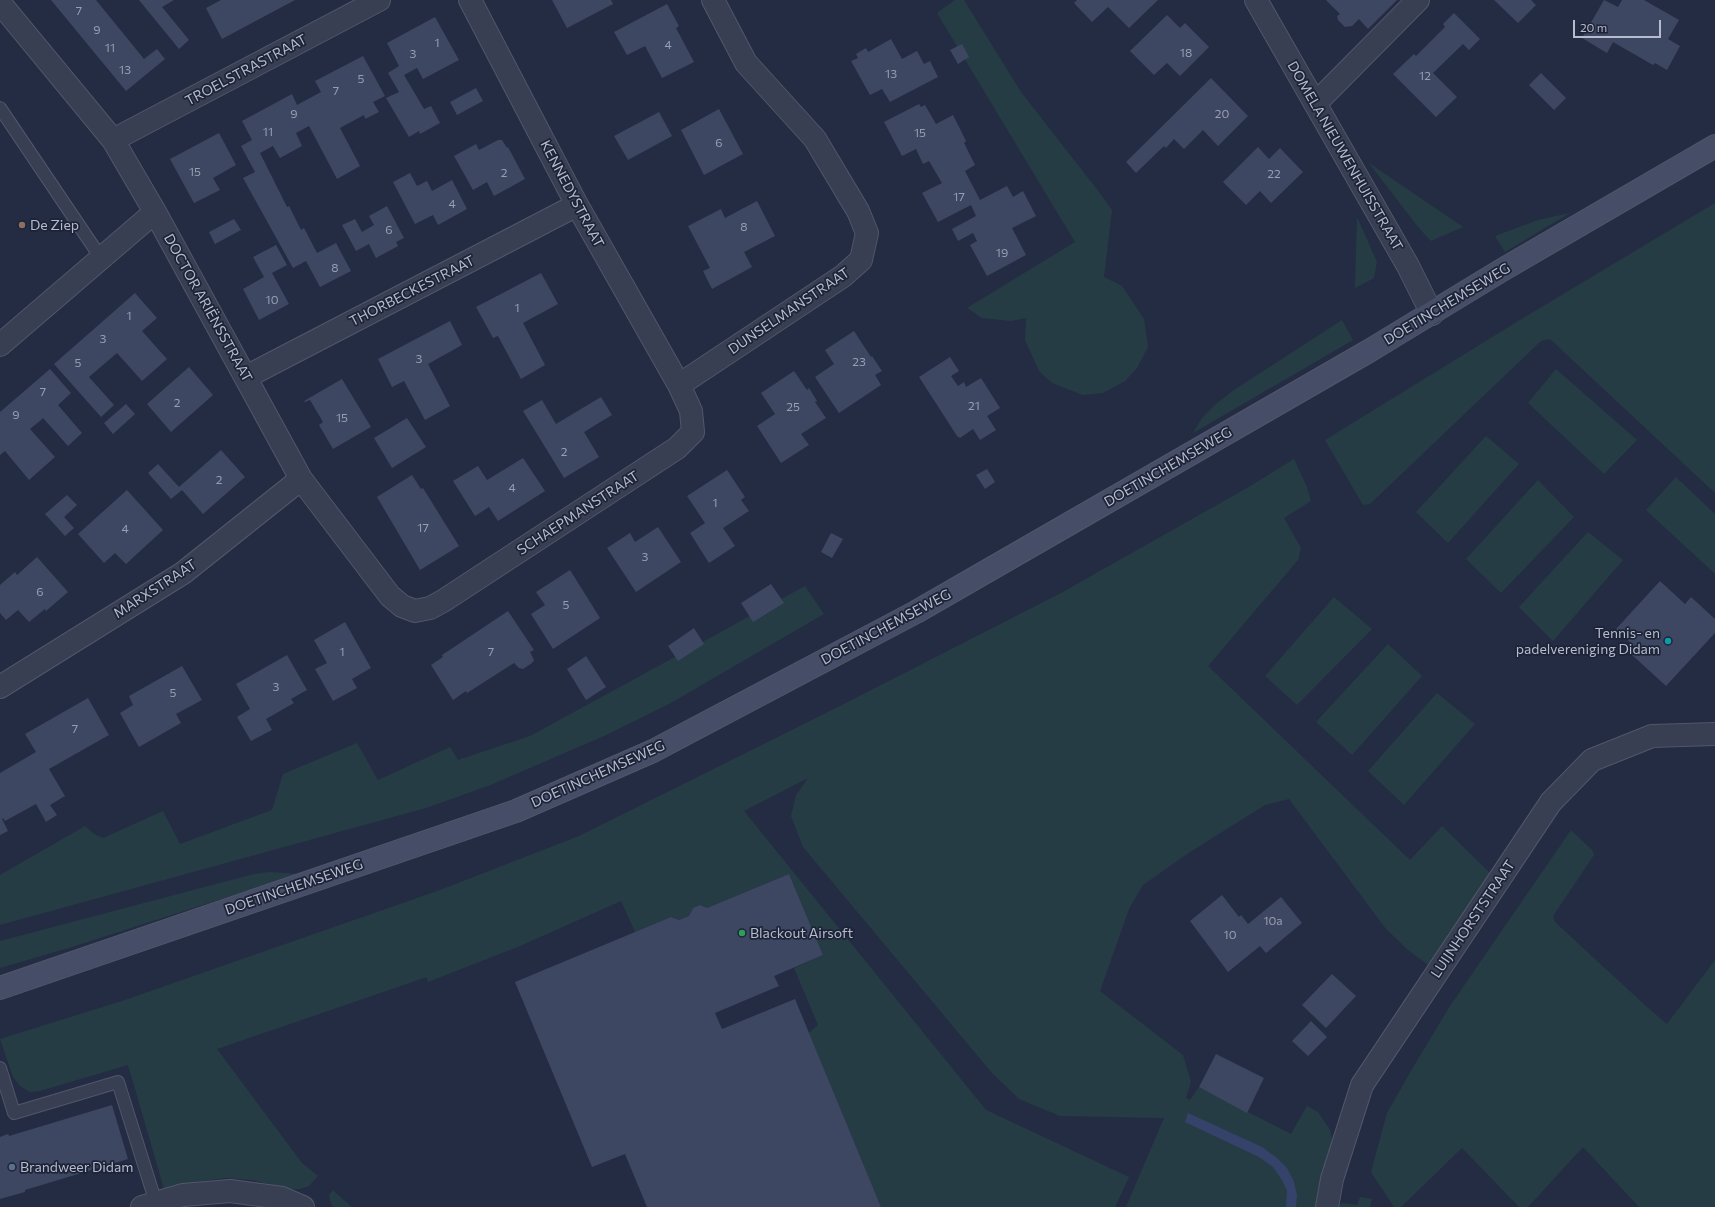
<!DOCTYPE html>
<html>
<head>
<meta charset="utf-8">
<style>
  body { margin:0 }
  #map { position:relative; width:1715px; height:1207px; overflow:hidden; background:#242c43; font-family:Commissioner,sans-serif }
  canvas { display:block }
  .scale { position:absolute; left:1573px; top:20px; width:88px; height:18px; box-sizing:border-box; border:2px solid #b6bbcd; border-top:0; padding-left:5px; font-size:12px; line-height:14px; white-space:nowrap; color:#b6bbcd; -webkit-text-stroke:3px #1d2438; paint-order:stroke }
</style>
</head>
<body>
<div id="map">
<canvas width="1715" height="1207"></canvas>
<div class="scale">20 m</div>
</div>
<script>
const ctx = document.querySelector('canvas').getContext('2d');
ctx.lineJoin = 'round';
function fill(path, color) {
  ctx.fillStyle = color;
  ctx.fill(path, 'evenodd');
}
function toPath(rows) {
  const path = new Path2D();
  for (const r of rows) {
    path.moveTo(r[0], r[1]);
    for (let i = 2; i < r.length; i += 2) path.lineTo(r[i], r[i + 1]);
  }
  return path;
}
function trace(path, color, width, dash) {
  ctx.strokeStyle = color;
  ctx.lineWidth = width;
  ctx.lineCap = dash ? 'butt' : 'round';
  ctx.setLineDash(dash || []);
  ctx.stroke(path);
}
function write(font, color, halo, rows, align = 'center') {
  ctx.font = font + ' Commissioner,sans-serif';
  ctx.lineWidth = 3.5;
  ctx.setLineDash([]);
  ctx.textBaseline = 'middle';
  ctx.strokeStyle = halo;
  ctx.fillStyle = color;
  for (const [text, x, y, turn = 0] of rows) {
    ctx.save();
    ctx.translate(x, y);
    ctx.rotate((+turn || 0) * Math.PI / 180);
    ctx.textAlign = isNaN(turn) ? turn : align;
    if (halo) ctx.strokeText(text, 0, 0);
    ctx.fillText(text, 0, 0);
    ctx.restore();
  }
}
const green = toPath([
  [955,0,964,0,1021,92,1099,192,1112,210,1104,277,1122,286,1144,319,1148,347,1137,368,1125,381,1103,393,1083,395,1052,383,1039,371,1025,340,1026,318,1011,321,982,318,967,308,1075,242,937,13],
  [1369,163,1463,227,1431,241,1418,227],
  [1715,203,1715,493,1550,339,1541,341,1370,504,1363,505,1325,440,1520,320],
  [1570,213,1505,252,1495,236,1538,220],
  [1357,217,1377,262,1374,278,1355,288],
  [1342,320,1353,340,1193,433,1202,418,1217,403,1234,390],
  [1556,369,1637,440,1604,474,1528,403],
  [1486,436,1519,464,1448,543,1416,512],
  [1294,459,1307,487,1311,501,1284,518,1301,548,1298,560,1208,666,1410,860,1442,826,1492,875,1428,965,1408,950,1386,929,1289,799,1265,805,1187,854,1143,885,1129,909,1100,991,1183,1055,1191,1082,1186,1098,1190,1100,1199,1087,1291,1134,1307,1106,1318,1112,1330,1130,1332,1139,1316,1207,1126,1207,1164,1118,1060,1116,1019,1099,992,1073,803,847,791,816,796,795,808,778,744,811,986,1110,1129,1177,1115,1207,881,1207,809,1033,818,1025,794,968,823,955,789,874,707,908,700,905,693,908,689,916,679,920,671,917,635,932,621,901,520,946,428,982,427,977,217,1049,302,1163,318,1176,309,1186,300,1189,290,1189,251,1180,226,1178,195,1182,164,1189,128,1065,40,1091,30,1092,20,1086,13,1077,0,1039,125,1000,440,890,579,836,838,707,1061,593,1247,488],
  [1676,477,1715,514,1715,574,1646,510],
  [1538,480,1574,517,1501,593,1466,559],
  [1588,532,1623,560,1553,641,1519,607],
  [805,586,824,614,669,704,604,736,488,786,426,808,0,925,0,875,85,826,94,834,103,838,163,811,180,844,272,810,283,774,357,743,378,780,450,747,458,760,530,736],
  [1334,597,1372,629,1297,705,1265,676],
  [1388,644,1422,676,1352,755,1316,722],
  [1437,693,1475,724,1404,805,1368,771],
  [1571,830,1593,851,1594,855,1553,916,1555,922,1647,1007,1667,1024,1715,960,1715,1207,1639,1207,1583,1147,1528,1207,1519,1207,1462,1148,1401,1207,1394,1207,1371,1172,1387,1113,1415,1064,1450,1006],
  [269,872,299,874,72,947,0,968,0,941,254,874],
  [333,1190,338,1195,352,1207,334,1207,331,1204,329,1195],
  [1360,1197,1372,1199,1370,1207,1337,1207,1342,1203,1357,1205]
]);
const water = toPath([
  [1188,1113,1262,1147,1277,1158,1287,1168,1294,1182,1297,1195,1296,1207,1286,1207,1287,1191,1282,1180,1273,1167,1259,1157,1185,1122]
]);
const building = toPath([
  [51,0,96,0,144,59,157,49,165,59,126,91],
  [139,0,174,0,162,7,189,40,179,49],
  [221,0,295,0,222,39,206,8],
  [552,0,611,0,613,4,567,28],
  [1077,0,1158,0,1129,28,1108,7,1092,22,1074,3],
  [1326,0,1397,0,1368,29,1359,19,1352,26,1345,27,1338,20,1337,16,1340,14],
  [1494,0,1531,0,1536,5,1518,23],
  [1604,0,1618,7,1622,0,1644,0,1679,20,1668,39,1680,46,1667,70,1655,63,1653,65,1613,42,1607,53,1582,38],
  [667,4,679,26,676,28,694,62,662,78,645,46,627,55,614,32],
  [1454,13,1480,39,1469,50,1463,44,1433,73,1457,97,1436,117,1393,74,1414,54,1416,56,1445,27,1443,24],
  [1167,15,1180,28,1185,23,1209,47,1180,76,1167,63,1154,75,1130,51],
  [435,17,459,60,423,79,417,68,404,75,424,109,431,106,440,123,420,134,419,131,409,137,386,98,399,92,388,73,399,66,387,43],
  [891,39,902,59,917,51,924,64,930,61,938,77,890,102,882,89,870,95,851,61,858,58,856,54,866,48,868,52],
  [962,44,969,57,958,64,950,50],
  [363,56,385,96,373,102,379,112,365,119,364,115,340,128,360,166,337,179,309,126,296,133,302,146,280,158,273,146,260,153,287,207,289,206,301,230,304,228,317,253,336,243,351,271,320,287,306,261,293,268,243,178,255,172,241,146,252,140,242,121,292,94,297,105,321,92,315,81],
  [1541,73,1566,98,1554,110,1529,85],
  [1211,78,1248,116,1218,146,1203,130,1184,149,1174,139,1166,148,1164,146,1136,173,1126,162],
  [476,88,483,101,457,115,450,102],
  [919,104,921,107,925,105,936,124,953,115,966,141,964,143,975,165,965,171,980,200,1007,186,1013,197,1023,191,1036,216,1012,228,1026,255,987,276,970,245,977,241,973,233,958,241,952,229,976,216,971,205,938,222,922,193,942,183,929,161,923,164,916,149,902,156,884,122],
  [719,109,743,154,704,175,681,130],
  [659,112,672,136,628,160,614,136],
  [219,133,236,165,213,178,220,190,194,203,170,159],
  [498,140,502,140,507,148,508,147,525,179,494,196,487,182,473,190,454,156,476,144,479,150],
  [1258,147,1269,159,1280,148,1303,172,1271,203,1260,191,1246,205,1223,182],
  [410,173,417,186,427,181,432,191,452,180,467,209,438,225,433,215,415,224,393,182],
  [757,201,775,236,744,252,752,267,712,289,703,271,710,268,688,226,721,209,725,218],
  [387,206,404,238,396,242,398,246,376,258,369,244,356,251,342,225,355,219,362,232,374,225,369,216],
  [234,219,241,230,215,244,209,232],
  [276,245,287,265,272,273,289,304,259,320,243,289,264,277,253,257],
  [541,273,558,304,523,323,545,365,521,379,498,336,493,338,476,307],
  [135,293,157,318,142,331,167,359,142,381,117,353,89,377,114,405,101,417,54,364],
  [450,321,462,345,428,364,450,406,425,420,404,381,392,387,378,359],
  [854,331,871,357,872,356,882,371,875,375,881,385,839,413,815,377,834,364,825,350],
  [950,357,959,371,951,376,958,386,964,382,966,387,981,378,1000,408,987,416,996,430,980,440,973,429,960,438,957,436,919,377],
  [189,367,213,395,171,432,147,404],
  [50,369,71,393,58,405,82,433,68,446,43,418,41,420,30,429,55,457,29,480,5,451,0,455,0,412],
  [794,371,807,390,809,388,817,401,815,402,826,418,801,434,809,445,781,463,757,426,775,414,761,393],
  [342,379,371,427,333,449,319,425,323,422,310,400,305,402,304,401],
  [601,397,612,415,584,432,599,457,564,478,523,411,542,400,556,424],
  [126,404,135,414,113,434,104,423],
  [407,418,426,447,392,468,374,438],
  [221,450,245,477,203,514,182,490,171,499,148,473,158,464,179,487],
  [523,458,545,491,498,521,489,507,475,516,453,481,478,466,487,480],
  [987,469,995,482,985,489,976,475],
  [727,470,745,497,741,500,749,511,723,528,735,546,709,563,690,533,705,523,687,496],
  [412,475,421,489,423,488,459,546,420,570,377,497],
  [127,490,163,530,126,564,115,553,104,563,78,534],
  [67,495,77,505,64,517,74,528,65,536,45,514],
  [658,527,681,562,636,592,607,548,630,533,635,542],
  [831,533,843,539,832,558,821,552],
  [37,557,68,592,46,611,45,609,29,622,18,610,6,620,0,613,0,585,15,572,17,575],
  [570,570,600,618,553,649,531,614,545,605,536,592],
  [1660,581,1685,604,1691,597,1715,619,1715,633,1666,686,1631,654,1637,649,1616,629],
  [771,584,784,603,753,622,741,603],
  [508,611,534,650,530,652,534,660,532,663,523,669,519,668,514,663,467,693,466,691,453,700,431,665,443,657,442,655],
  [345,622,371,668,352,679,357,688,333,701,315,669,327,663,314,640],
  [694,628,704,644,678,661,668,646],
  [287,655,307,690,291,699,294,703,266,719,272,730,251,741,237,717,250,709,236,684],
  [586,656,606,687,586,700,567,669],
  [182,666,202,700,176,714,181,723,139,747,120,713,133,705,129,696],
  [88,698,109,735,49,769,65,796,50,805,57,815,46,822,36,804,5,821,3,818,2,819,8,831,0,835,0,773,36,752,25,734],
  [789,874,823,955,774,976,779,986,715,1013,722,1029,795,999,881,1207,647,1207,625,1154,592,1167,515,982,671,917,679,920,689,916,693,908,700,905,707,908],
  [1222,895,1239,917,1241,915,1248,924,1281,897,1302,923,1266,953,1260,946,1228,972,1190,921],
  [1332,974,1356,996,1326,1028,1302,1005],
  [1311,1021,1327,1037,1308,1056,1292,1041],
  [1216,1054,1264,1078,1247,1113,1199,1087],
  [112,1105,128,1159,25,1190,25,1192,0,1199,0,1137,8,1134,9,1136]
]);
const service = toPath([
  [0,108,101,258],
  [0,1068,14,1113,118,1082,156,1203]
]);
const minor = toPath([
  [1256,0,1408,266,1432,314],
  [0,3,113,140,155,212,301,479,390,596,402,606,415,611,430,608,443,601,677,448,693,432,691,411,679,385,577,205,470,0],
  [1316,103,1418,0],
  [113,140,379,0],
  [0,345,155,212],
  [246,377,577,205],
  [679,385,843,276,861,260,867,233,858,211,815,139,746,63,713,0],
  [0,687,183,573,301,479],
  [142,1207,183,1195,230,1191,282,1198,303,1207],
  [1327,1207,1332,1179,1362,1085,1551,802,1592,760,1652,736,1715,734]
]);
const secondary = toPath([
  [0,988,516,811,653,751,916,612,1369,351,1502,270,1715,146]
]);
const markers = [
  [22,225,4,"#8d6e63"],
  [1668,641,4,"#0f9aa8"],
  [742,933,4,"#2e9e5b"],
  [12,1167,4,"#5c6f8a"]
];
const numberNames = [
  ["7",79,11],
  ["9",97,30],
  ["1",437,43],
  ["4",668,45],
  ["11",110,48],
  ["18",1186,53],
  ["3",413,54],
  ["13",125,70],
  ["13",891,74],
  ["12",1425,76],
  ["5",361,79],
  ["7",336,91],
  ["9",294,114],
  ["20",1222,114],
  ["11",268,132],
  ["15",920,133],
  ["6",719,143],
  ["15",195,172],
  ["2",504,173],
  ["22",1274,174],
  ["17",959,197],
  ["4",452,204],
  ["8",744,227],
  ["6",389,230],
  ["19",1002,253],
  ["8",335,268],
  ["10",272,300],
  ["1",517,308],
  ["1",129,316],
  ["3",103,339],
  ["3",419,359],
  ["23",859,362],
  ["5",78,363],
  ["7",43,392],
  ["2",177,403],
  ["21",974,406],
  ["25",793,407],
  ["9",16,415],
  ["15",342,418],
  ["2",564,452],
  ["2",219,480],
  ["4",512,488],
  ["1",715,503],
  ["17",423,528],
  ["4",125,529],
  ["3",645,557],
  ["6",40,592],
  ["5",566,605],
  ["1",342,652],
  ["7",491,652],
  ["3",276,687],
  ["5",173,693],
  ["7",75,729],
  ["10a",1273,921],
  ["10",1230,935]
];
const streetNames = [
  ["TROELSTRASTRAAT",246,70,-28],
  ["DOMELA NIEUWENHUISSTRAAT",1345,156,60],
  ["KENNEDYSTRAAT",572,194,62],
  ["THORBECKESTRAAT",412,291,-27],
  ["DOETINCHEMSEWEG",1447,304,-31],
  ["DOCTOR ARIËNSSTRAAT",208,308,61],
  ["DUNSELMANSTRAAT",789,311,-34],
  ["DOETINCHEMSEWEG",1168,467,-30],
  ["SCHAEPMANSTRAAT",578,513,-33],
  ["MARXSTRAAT",155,589,-33],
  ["DOETINCHEMSEWEG",886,627,-28],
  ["DOETINCHEMSEWEG",598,774,-24],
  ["DOETINCHEMSEWEG",294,887,-19],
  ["LUIJNHORSTSTRAAT",1473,919,-56]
];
const poiNames = [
  ["De Ziep",30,225],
  ["Tennis- en",1660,633,"right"],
  ["padelvereniging Didam",1660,649,"right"],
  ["Blackout Airsoft",750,933],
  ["Brandweer Didam",20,1167]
];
fill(green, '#263c44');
fill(water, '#35426a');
fill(building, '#3e4761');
trace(service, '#51576a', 14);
trace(minor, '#51576a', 24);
trace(secondary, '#51576a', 24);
trace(service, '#393f53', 12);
trace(minor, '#393f53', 22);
trace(secondary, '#464d66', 22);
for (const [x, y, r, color] of markers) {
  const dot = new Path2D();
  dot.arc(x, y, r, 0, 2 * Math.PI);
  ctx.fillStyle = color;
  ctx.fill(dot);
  trace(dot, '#1d2438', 1.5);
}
write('12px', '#989eb2', null, numberNames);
write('14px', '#b6bbcd', '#1d2438', streetNames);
write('14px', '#b6bbcd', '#1d2438', poiNames, 'left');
</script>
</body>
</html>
